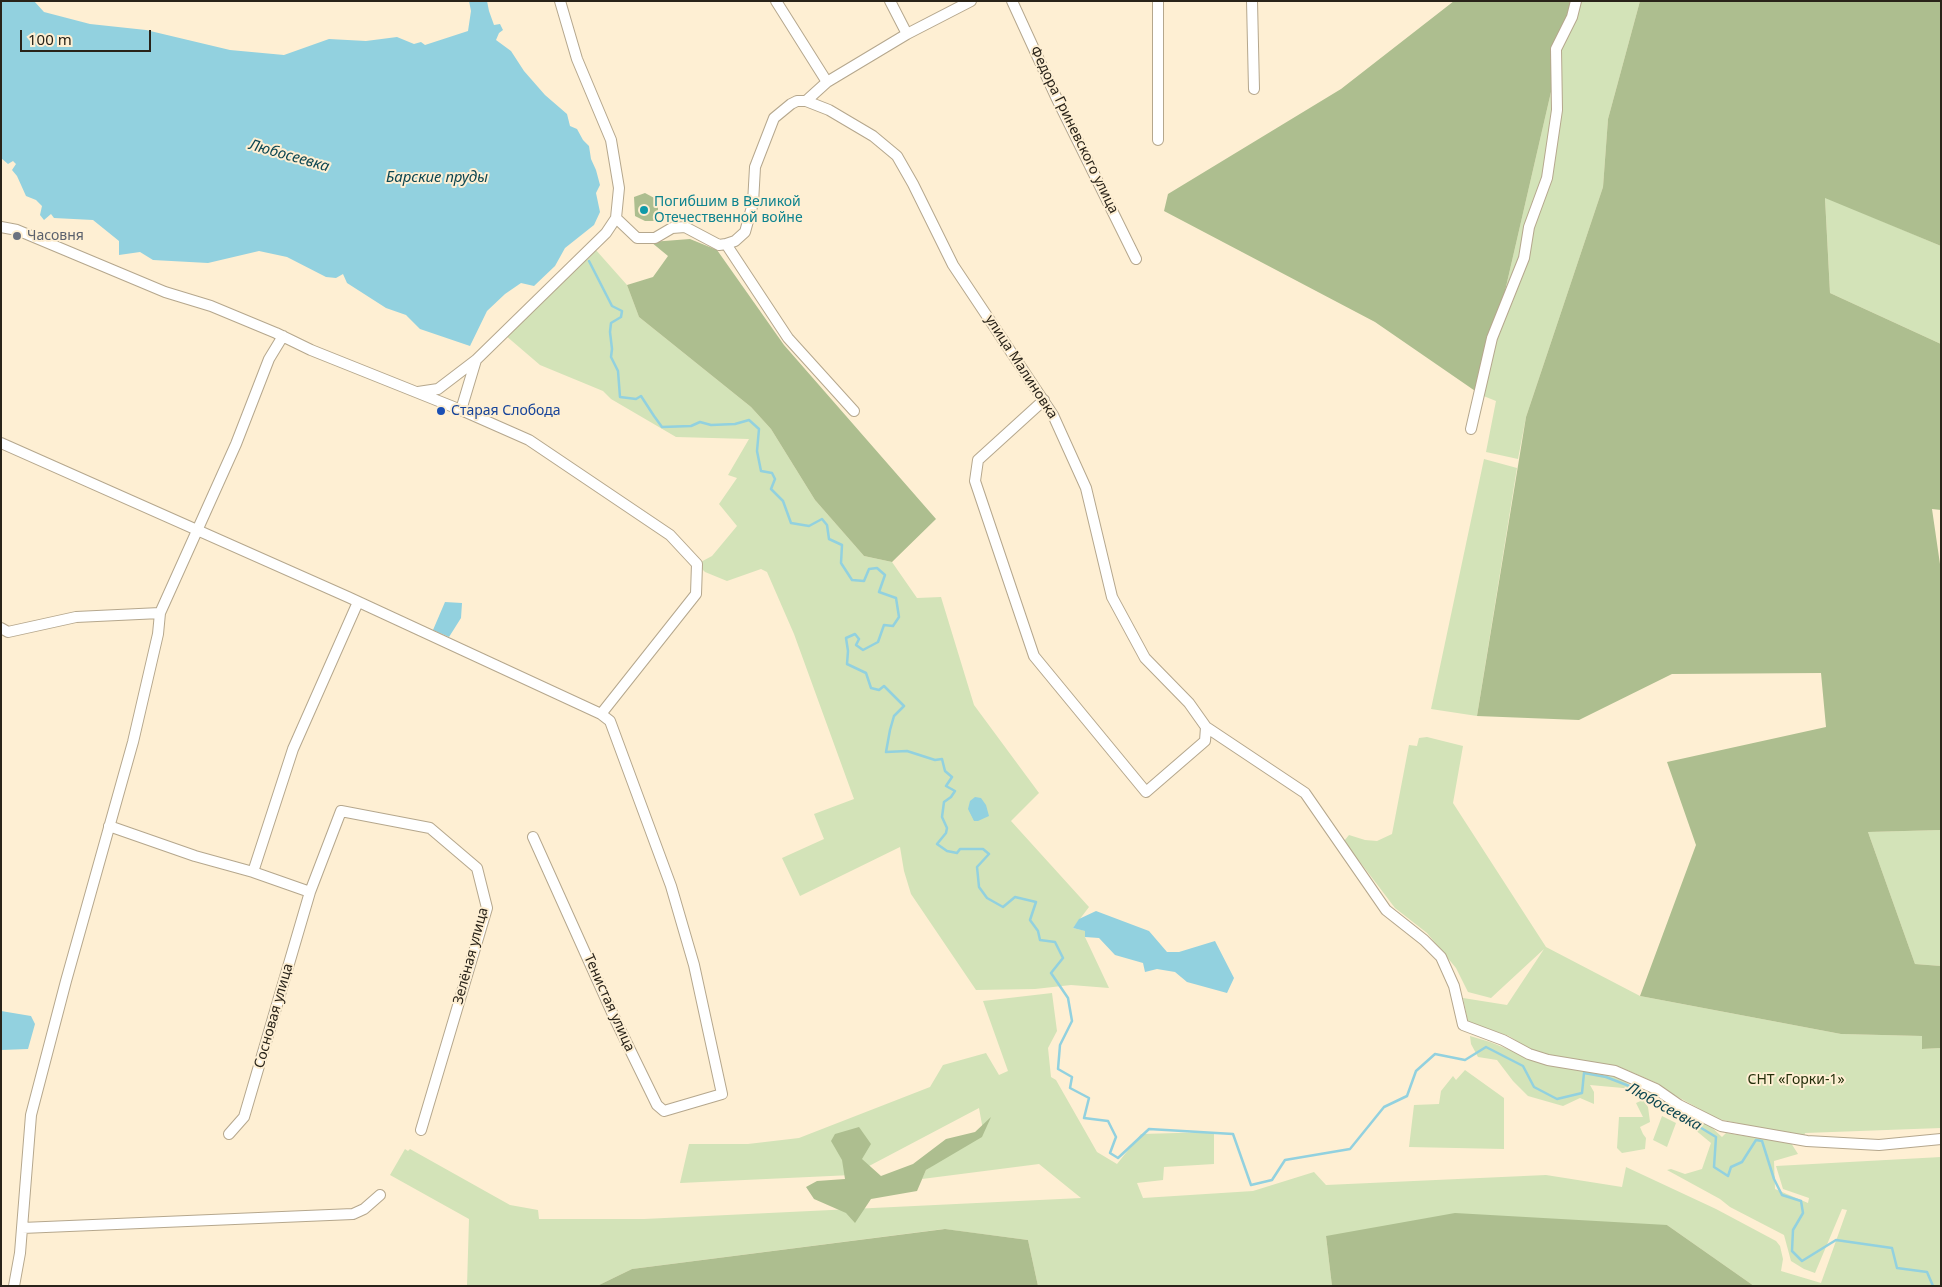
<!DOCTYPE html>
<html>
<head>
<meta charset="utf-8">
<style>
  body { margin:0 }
  #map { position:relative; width:1942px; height:1287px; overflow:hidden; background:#feefd3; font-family:"Noto Sans",sans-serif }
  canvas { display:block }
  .frame { position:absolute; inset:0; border:2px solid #292319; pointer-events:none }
  .scale { position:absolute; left:20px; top:30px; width:131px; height:22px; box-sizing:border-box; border:2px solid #292319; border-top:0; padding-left:6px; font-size:15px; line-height:18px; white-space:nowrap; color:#292319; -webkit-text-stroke:4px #feefd3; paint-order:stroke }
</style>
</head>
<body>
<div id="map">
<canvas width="1942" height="1287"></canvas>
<div class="frame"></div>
<div class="scale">100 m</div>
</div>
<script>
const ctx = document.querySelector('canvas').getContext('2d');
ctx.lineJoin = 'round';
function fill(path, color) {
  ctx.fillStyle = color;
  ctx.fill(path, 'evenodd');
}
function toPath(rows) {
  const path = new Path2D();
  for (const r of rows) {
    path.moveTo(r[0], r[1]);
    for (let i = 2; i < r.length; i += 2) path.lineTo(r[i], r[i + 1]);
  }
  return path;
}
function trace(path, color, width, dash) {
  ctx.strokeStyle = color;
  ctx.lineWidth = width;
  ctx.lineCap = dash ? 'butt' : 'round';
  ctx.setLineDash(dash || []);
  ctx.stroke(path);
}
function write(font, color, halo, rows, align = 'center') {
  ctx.font = font + ' "Noto Sans",sans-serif';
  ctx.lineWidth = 4;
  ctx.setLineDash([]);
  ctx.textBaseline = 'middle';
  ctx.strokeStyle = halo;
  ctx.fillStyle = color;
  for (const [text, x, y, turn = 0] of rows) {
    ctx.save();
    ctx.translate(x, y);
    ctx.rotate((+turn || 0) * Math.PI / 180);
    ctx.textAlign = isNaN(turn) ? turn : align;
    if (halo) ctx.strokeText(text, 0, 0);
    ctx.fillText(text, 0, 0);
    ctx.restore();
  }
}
const green = toPath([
  [1572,1,1640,1,1608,119,1603,187,1526,417,1518,459,1486,452,1496,401,1481,395],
  [1825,197,1941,246,1941,344,1830,293],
  [595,249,627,285,639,317,751,407,771,429,815,500,864,556,892,562,917,598,941,597,974,705,1039,793,1011,821,1089,907,1073,928,1086,931,1085,937,1109,988,1071,985,1035,989,976,990,911,894,904,871,900,847,800,896,782,858,824,839,814,814,854,799,794,634,767,572,761,569,727,581,705,572,697,564,712,556,737,526,719,504,737,478,728,475,749,439,676,437,611,399,603,391,540,365,505,335],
  [1484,459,1517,468,1477,716,1431,709],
  [1427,737,1463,746,1453,803,1546,947,1640,996,1841,1034,1922,1036,1923,1049,1941,1048,1941,1128,1805,1133,1804,1137,1718,1119,1667,1091,1659,1084,1620,1067,1535,1053,1509,1036,1468,1022,1463,998,1507,1005,1544,949,1491,998,1468,992,1456,968,1427,933,1395,908,1344,841,1349,835,1365,840,1377,841,1392,834,1409,745,1417,746,1419,738],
  [1941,830,1941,966,1915,964,1868,832],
  [1052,993,1057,1031,1048,1048,1051,1077,1056,1080,1097,1152,1117,1164,1141,1134,1214,1132,1214,1164,1164,1167,1163,1180,1137,1183,1143,1198,1253,1191,1314,1172,1326,1185,1546,1175,1622,1187,1626,1167,1716,1209,1776,1241,1780,1246,1783,1259,1781,1271,1821,1283,1847,1210,1842,1209,1815,1273,1804,1269,1791,1261,1784,1235,1730,1207,1720,1199,1667,1170,1671,1169,1685,1174,1702,1169,1711,1143,1688,1124,1706,1122,1722,1137,1726,1133,1791,1143,1798,1154,1774,1161,1775,1189,1808,1203,1809,1198,1783,1189,1776,1166,1941,1157,1941,1286,1754,1286,1667,1225,1326,1236,1332,1286,1038,1286,1028,1240,944,1229,632,1269,597,1286,467,1286,469,1219,390,1175,405,1149,408,1151,410,1149,510,1205,538,1210,539,1219,644,1219,1081,1198,1039,1164,922,1179,926,1170,983,1130,979,1108,852,1175,680,1183,689,1144,748,1144,799,1138,930,1087,943,1065,986,1053,999,1075,1008,1071,983,1001],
  [1470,1036,1490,1042,1538,1061,1618,1075,1634,1089,1590,1085,1594,1092,1594,1104,1580,1098,1563,1106,1528,1096,1513,1081,1497,1060,1478,1057,1471,1044],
  [1465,1070,1504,1098,1504,1149,1409,1147,1414,1105,1439,1104,1441,1091,1453,1076,1456,1080],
  [1643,1100,1648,1107,1650,1122,1640,1127,1643,1134,1646,1138,1645,1149,1622,1153,1617,1148,1619,1117,1643,1117,1636,1103],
  [1662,1116,1676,1123,1667,1147,1653,1140]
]);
const forest = toPath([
  [1454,1,1572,1,1481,395,1375,322,1164,211,1168,194,1341,89],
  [1640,1,1941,1,1941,246,1825,198,1830,293,1941,344,1941,510,1932,509,1941,571,1941,830,1868,832,1915,964,1941,966,1941,1048,1922,1049,1922,1036,1841,1034,1640,996,1696,845,1667,762,1826,727,1821,673,1672,674,1579,720,1477,716,1526,417,1603,187,1608,119],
  [645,193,658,200,658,221,645,221,635,216,634,197],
  [690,239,717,250,784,345,936,519,892,562,864,556,815,500,771,429,751,407,639,317,627,285,653,277,668,256,651,242],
  [991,1117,982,1137,926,1170,917,1191,871,1199,855,1223,846,1213,814,1199,806,1187,817,1181,845,1179,842,1160,831,1141,835,1134,859,1127,871,1144,862,1159,881,1176,913,1164,946,1139,975,1132],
  [1455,1213,1667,1225,1754,1286,1332,1286,1326,1236],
  [945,1229,1028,1240,1038,1286,597,1286,632,1269]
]);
const water = toPath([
  [1,1,34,1,44,12,90,24,146,30,230,50,284,55,329,39,366,41,397,37,414,44,421,42,425,45,468,31,471,11,469,1,487,1,489,11,494,25,500,24,503,30,499,33,496,40,511,51,524,71,545,95,567,114,570,126,577,129,583,140,589,146,591,159,596,170,600,185,596,193,600,212,594,225,565,248,555,266,534,286,521,283,505,294,487,311,470,346,420,329,406,315,386,308,347,283,343,274,336,278,326,277,287,257,259,251,208,263,153,260,140,252,119,255,119,241,93,220,54,218,51,214,44,220,40,215,42,206,36,200,26,196,17,176,12,170,16,164,13,161,8,164,1,158],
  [445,602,462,603,461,618,449,637,433,630],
  [975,797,981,798,986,805,989,816,978,821,974,821,968,809,970,801],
  [1096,911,1149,931,1167,952,1179,952,1215,941,1234,978,1227,993,1187,982,1175,972,1157,969,1145,972,1143,963,1115,955,1099,938,1085,937,1085,931,1073,928,1079,919],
  [1,1011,31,1016,35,1024,28,1049,1,1050]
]);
const stream = toPath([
  [589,261,612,306,622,311,621,317,611,323,610,332,612,349,611,357,618,371,620,397,636,399,641,396,654,416,662,427,691,426,700,422,711,425,735,424,749,420,759,429,757,451,761,471,772,473,775,479,771,489,783,501,791,523,809,526,822,519,827,525,829,539,842,545,841,563,852,580,864,581,869,569,877,568,885,575,879,592,896,598,899,617,893,626,884,625,878,642,863,650,856,645,859,639,855,634,846,638,848,651,847,664,866,673,871,688,879,690,884,686,904,706,894,716,890,730,886,752,907,751,935,760,942,759,945,771,952,777,946,786,955,791,951,797,944,802,942,817,947,828,946,833,937,844,947,851,957,853,960,849,983,849,989,854,977,867,979,887,987,898,1003,907,1015,897,1036,902,1030,920,1038,931,1040,940,1055,942,1063,958,1051,973,1068,998,1072,1021,1060,1045,1058,1069,1072,1077,1070,1088,1089,1098,1084,1118,1108,1121,1116,1137,1110,1153,1118,1158,1149,1129,1233,1134,1251,1185,1272,1180,1285,1160,1350,1149,1384,1107,1407,1096,1416,1071,1435,1054,1465,1060,1486,1047,1523,1066,1534,1087,1557,1099,1582,1093,1584,1073,1606,1077,1637,1089,1716,1137,1714,1167,1728,1176,1731,1167,1742,1162,1756,1140,1762,1141,1774,1179,1782,1195,1801,1201,1803,1213,1793,1230,1792,1251,1802,1261,1836,1240,1892,1248,1897,1268,1927,1272,1933,1286]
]);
const minor = toPath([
  [776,1,827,82,806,101],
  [890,1,907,34],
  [1012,1,1056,97,1136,259],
  [1158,1,1158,140],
  [1252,1,1254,89],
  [827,82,907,34,971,1],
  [616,218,637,238,655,238,672,228,685,227,719,245,726,244,735,241,745,232,753,203,755,167,774,118,791,104,797,101,806,101,829,110,873,136,897,156,913,184,953,265,1053,415,1086,488,1112,597,1145,658,1189,703,1206,727,1305,793,1386,910,1424,940,1441,957,1454,986,1463,1025,1503,1040,1529,1054,1548,1060,1615,1071,1656,1089,1679,1105,1721,1126,1807,1141,1879,1145,1941,1139],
  [1,227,17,230,165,292,211,306,276,333,311,350,461,410,529,440,670,535,697,564,696,594,601,714,610,721,671,886,694,965,722,1094,664,1111,657,1105,614,1017,533,837],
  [726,244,788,338,854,411],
  [418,392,438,389,476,360,606,233,616,218,619,188,611,140,577,59,560,1],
  [1044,400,978,460,975,481,1034,656,1146,792,1205,741,1206,727],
  [461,410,476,360],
  [1471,429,1492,338,1524,258,1529,227,1547,178,1557,110,1556,49,1572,17,1576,1],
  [1,443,348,597,601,714],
  [1,628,8,632,76,617,160,613],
  [109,826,195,856,253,872,293,749,358,602],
  [253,872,310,892,341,811,430,828,477,868,487,908,421,1130],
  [229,1134,244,1117,310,892],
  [22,1228,353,1214,364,1209,380,1195],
  [14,1286,20,1253,31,1115,66,981,133,742,158,634,160,613,236,444,269,359,283,336]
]);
const markers = [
  [644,210,5,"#0f9aa8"],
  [17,236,5,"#6b7280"],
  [441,411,5,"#1a4fb4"]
];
const streetNames = [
  ["Федора Гриневского улица",1074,130,64],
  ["улица Малиновка",1021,367,57],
  ["Зелёная улица",471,956,-75],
  ["Тенистая улица",609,1003,66],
  ["Сосновая улица",274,1016,-74]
];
const cultureNames = [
  ["Погибшим в Великой",654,202],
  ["Отечественной войне",654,218]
];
const worshipNames = [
  ["Часовня",27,236]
];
const transitNames = [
  ["Старая Слобода",451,411]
];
const parkNames = [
  ["СНТ «Горки-1»",1796,1080]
];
const waterNames = [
  ["Любосеевка",289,156,16],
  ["Барские пруды",437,178],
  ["Любосеевка",1664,1107,29]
];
fill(green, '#d3e3b8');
fill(forest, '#adbe8f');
fill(water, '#92d1df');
trace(stream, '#92d1df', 2.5);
trace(minor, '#b5a78d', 12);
trace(minor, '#fff', 10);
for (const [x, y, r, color] of markers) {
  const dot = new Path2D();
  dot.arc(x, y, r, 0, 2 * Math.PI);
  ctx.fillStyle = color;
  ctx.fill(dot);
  trace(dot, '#feefd3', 2);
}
write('14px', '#292319', '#feefd3', streetNames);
write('14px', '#0d838f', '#feefd3', cultureNames, 'left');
write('14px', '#5b616d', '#feefd3', worshipNames, 'left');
write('14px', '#164399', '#feefd3', transitNames, 'left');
write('14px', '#242f0b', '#feefd3', parkNames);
write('italic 15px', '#0d4651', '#feefd3', waterNames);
</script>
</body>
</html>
